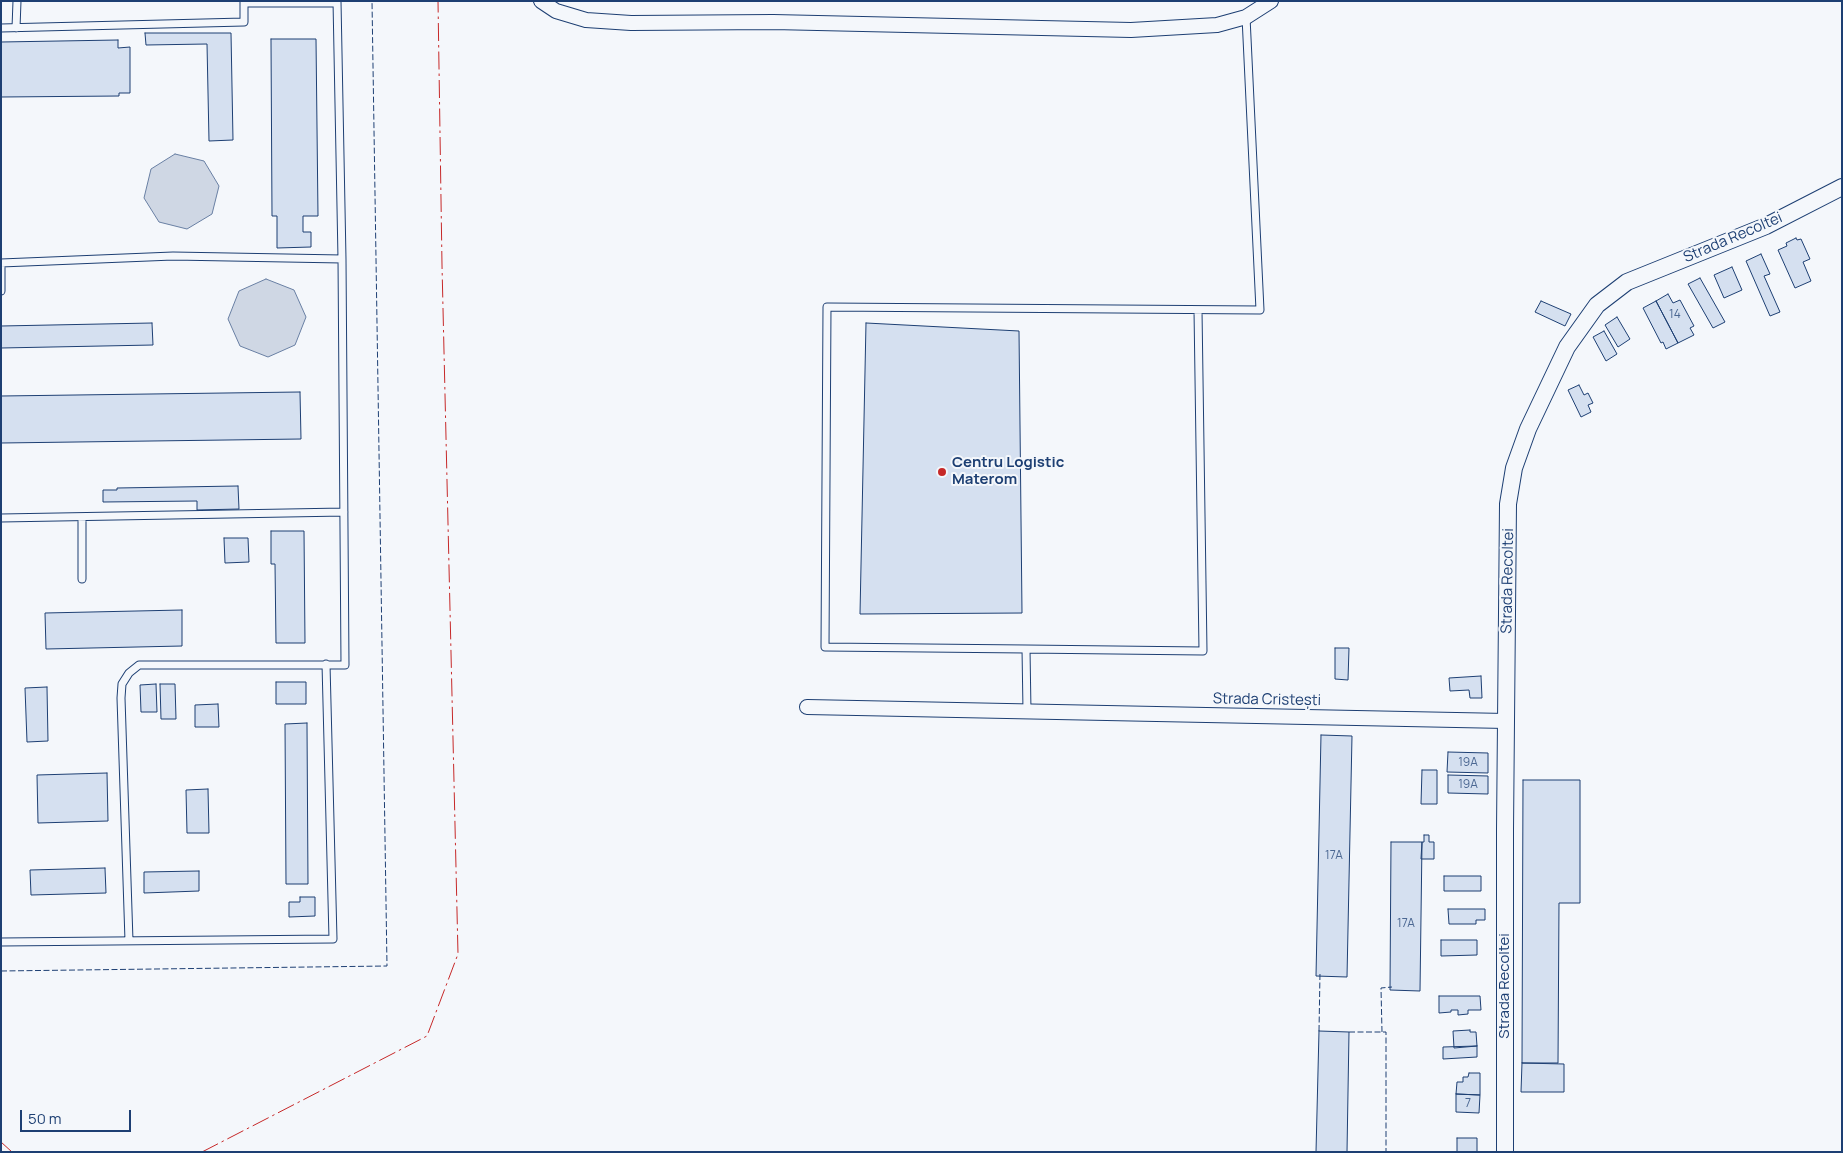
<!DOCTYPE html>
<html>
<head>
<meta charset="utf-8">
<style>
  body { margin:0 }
  #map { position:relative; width:1843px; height:1153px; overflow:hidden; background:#f4f7fb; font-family:Manrope,sans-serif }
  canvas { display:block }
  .frame { position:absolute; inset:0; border:2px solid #1d3f73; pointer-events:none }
  .scale { position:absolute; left:20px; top:1110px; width:111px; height:22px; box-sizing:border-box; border:2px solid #1d3f73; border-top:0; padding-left:6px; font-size:15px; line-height:18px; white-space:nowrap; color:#1d3f73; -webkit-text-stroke:4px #f4f7fb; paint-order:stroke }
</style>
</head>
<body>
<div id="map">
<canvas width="1843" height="1153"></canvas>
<div class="frame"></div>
<div class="scale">50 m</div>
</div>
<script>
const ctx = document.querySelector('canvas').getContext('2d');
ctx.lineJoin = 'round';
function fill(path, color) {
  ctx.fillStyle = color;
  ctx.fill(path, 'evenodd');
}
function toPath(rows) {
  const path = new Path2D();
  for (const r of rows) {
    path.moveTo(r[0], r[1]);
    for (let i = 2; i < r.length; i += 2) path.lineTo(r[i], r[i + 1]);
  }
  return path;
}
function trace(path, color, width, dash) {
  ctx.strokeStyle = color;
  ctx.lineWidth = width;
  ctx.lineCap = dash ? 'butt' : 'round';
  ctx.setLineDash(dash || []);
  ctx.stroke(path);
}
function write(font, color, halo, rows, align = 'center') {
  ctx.font = font + ' Manrope,sans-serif';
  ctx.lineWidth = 4;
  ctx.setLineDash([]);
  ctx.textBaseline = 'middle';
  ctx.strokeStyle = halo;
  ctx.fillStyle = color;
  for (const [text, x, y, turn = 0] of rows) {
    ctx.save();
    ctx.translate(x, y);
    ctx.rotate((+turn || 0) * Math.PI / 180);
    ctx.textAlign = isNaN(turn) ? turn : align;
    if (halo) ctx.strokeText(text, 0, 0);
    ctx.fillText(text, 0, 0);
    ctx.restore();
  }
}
const water = toPath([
  [175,154,204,161,219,186,212,214,187,229,159,222,144,198,151,169,175,154],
  [266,279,294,290,306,317,295,345,268,357,240,346,228,319,239,291,266,279]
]);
const building = toPath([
  [145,33,231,33,233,140,209,141,207,44,146,45,145,33],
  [271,39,316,39,318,216,303,216,303,232,311,232,311,247,277,248,277,216,272,216,271,39],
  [118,40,118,48,130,47,130,93,119,93,119,96,1,97,1,42,118,40],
  [1796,238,1797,240,1801,239,1810,259,1803,262,1811,281,1795,288,1778,250,1787,246,1786,243,1796,238],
  [1761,254,1770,274,1764,276,1780,312,1770,316,1746,261,1761,254],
  [1732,267,1742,290,1724,298,1714,275,1732,267],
  [1700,278,1725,322,1713,328,1688,284,1700,278],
  [1668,294,1673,303,1680,300,1694,326,1690,328,1694,335,1678,343,1656,301,1668,294],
  [1541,301,1571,314,1565,326,1535,312,1541,301],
  [1656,301,1678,343,1666,349,1663,342,1661,343,1643,308,1656,301],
  [1617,317,1630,339,1618,347,1605,325,1617,317],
  [152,323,153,345,1,348,1,326,152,323],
  [866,323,1019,331,1022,613,860,614,866,323],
  [1604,331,1617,354,1606,361,1593,337,1604,331],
  [1579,385,1584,395,1588,393,1593,403,1588,405,1591,412,1581,417,1568,390,1579,385],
  [300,392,301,439,1,443,1,396,300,392],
  [238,486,239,509,197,510,197,501,103,502,103,490,117,490,117,488,238,486],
  [271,531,304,531,305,643,276,643,275,564,271,564,271,531],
  [224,538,248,538,249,562,225,563,224,538],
  [182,610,182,646,46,649,45,613,182,610],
  [1335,648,1349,648,1348,680,1335,679,1335,648],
  [1481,676,1482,698,1470,698,1469,690,1450,691,1449,678,1481,676],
  [276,682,306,682,306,704,276,704,276,682],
  [156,684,157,712,141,712,140,685,156,684],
  [160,684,175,684,176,719,161,719,160,684],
  [47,687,48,741,27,742,25,688,47,687],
  [218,704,219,727,195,727,195,705,218,704],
  [307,723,308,884,286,884,285,724,307,723],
  [1321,735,1352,736,1347,977,1316,976,1321,735],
  [1448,752,1488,753,1488,773,1447,772,1448,752],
  [1422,770,1437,770,1437,804,1421,804,1422,770],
  [107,773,108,821,38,823,37,775,107,773],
  [1448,775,1488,776,1488,794,1448,793,1448,775],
  [1523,780,1580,780,1580,903,1559,903,1558,1063,1522,1063,1523,780],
  [208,789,209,833,187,833,186,790,208,789],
  [1424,835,1429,835,1429,842,1434,842,1434,859,1421,859,1422,842,1424,842,1424,835],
  [1391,842,1422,842,1420,991,1390,990,1391,842],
  [105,868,106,893,31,895,30,870,105,868],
  [199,871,199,891,144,893,144,872,199,871],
  [1444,876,1481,876,1481,891,1444,891,1444,876],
  [300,897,315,897,315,916,289,917,289,902,300,902,300,897],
  [1448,909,1485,909,1485,920,1476,920,1476,924,1449,924,1448,909],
  [1441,940,1477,940,1477,955,1441,956,1441,940],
  [1439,996,1480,996,1481,1010,1468,1010,1468,1014,1458,1015,1458,1010,1451,1010,1451,1012,1439,1013,1439,996],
  [1470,1030,1470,1032,1476,1032,1477,1046,1454,1048,1453,1031,1470,1030],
  [1319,1031,1349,1032,1347,1152,1316,1152,1319,1031],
  [1477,1046,1477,1057,1443,1059,1443,1047,1477,1046],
  [1522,1063,1564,1064,1564,1092,1521,1092,1522,1063],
  [1469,1073,1480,1073,1480,1095,1456,1094,1457,1082,1463,1082,1463,1077,1468,1077,1469,1073],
  [1456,1094,1480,1095,1479,1113,1456,1112,1456,1094],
  [1457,1138,1477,1138,1477,1152,1457,1152,1457,1138]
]);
const service = toPath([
  [244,3,337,3],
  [1,28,244,22,244,1],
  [16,28,17,1],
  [1,263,173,256,342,259],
  [1,291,1,263],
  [82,517,82,579],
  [1,518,344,512],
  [1026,649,1203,651,1198,310],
  [1027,711,1026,649,825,647,827,307,1260,310,1246,17],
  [129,941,121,698,122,684,129,673,139,665,345,665,342,259,337,1],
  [1,942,333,939,326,664]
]);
const minor = toPath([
  [541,1,556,11,586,20,631,23,773,22,1131,30,1217,25,1246,17,1271,1],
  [807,707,1506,721]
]);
const tertiary = toPath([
  [1505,1152,1505,829,1508,504,1514,468,1528,429,1567,347,1597,305,1627,282,1766,226,1842,187]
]);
const fence = toPath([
  [1,971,387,966,372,1],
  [1319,1031,1320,973],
  [1349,1032,1386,1032,1386,1152],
  [1382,1032,1381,988,1392,987]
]);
const power = toPath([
  [1,1142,12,1152],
  [202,1152,427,1036,458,954,442,265,438,1]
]);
const markers = [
  [942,472,5,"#c62828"]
];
const numberNames = [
  ["14",1675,315],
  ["19A",1468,763],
  ["19A",1468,785],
  ["17A",1334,856],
  ["17A",1406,924],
  ["7",1468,1104]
];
const streetNames = [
  ["Strada Recoltei",1733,238,-23],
  ["Strada Recoltei",1508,581,-89],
  ["Strada Cristești",1267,700,1],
  ["Strada Recoltei",1505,986,-90]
];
const poiNames = [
  ["Centru Logistic",952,463],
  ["Materom",952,480]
];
fill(water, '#cfd7e4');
trace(water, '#687fa3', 1);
fill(building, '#d5e0f0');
trace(building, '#1d3f73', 1);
trace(service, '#1d3f73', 9);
trace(minor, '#1d3f73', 16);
trace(tertiary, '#1d3f73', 18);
trace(service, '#f4f7fb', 7);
trace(minor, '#f4f7fb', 14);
trace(tertiary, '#f4f7fb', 16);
trace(fence, '#1d3f73', 1, [6, 2.5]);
trace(power, '#c62828', 1, [18, 4, 2.5, 4]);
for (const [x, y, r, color] of markers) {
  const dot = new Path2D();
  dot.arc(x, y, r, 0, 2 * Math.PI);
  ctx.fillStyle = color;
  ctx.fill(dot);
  trace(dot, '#f4f7fb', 2);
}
write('12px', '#4b6792', null, numberNames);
write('15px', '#1d3f73', '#f4f7fb', streetNames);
write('bold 15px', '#1d3f73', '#f4f7fb', poiNames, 'left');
</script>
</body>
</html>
